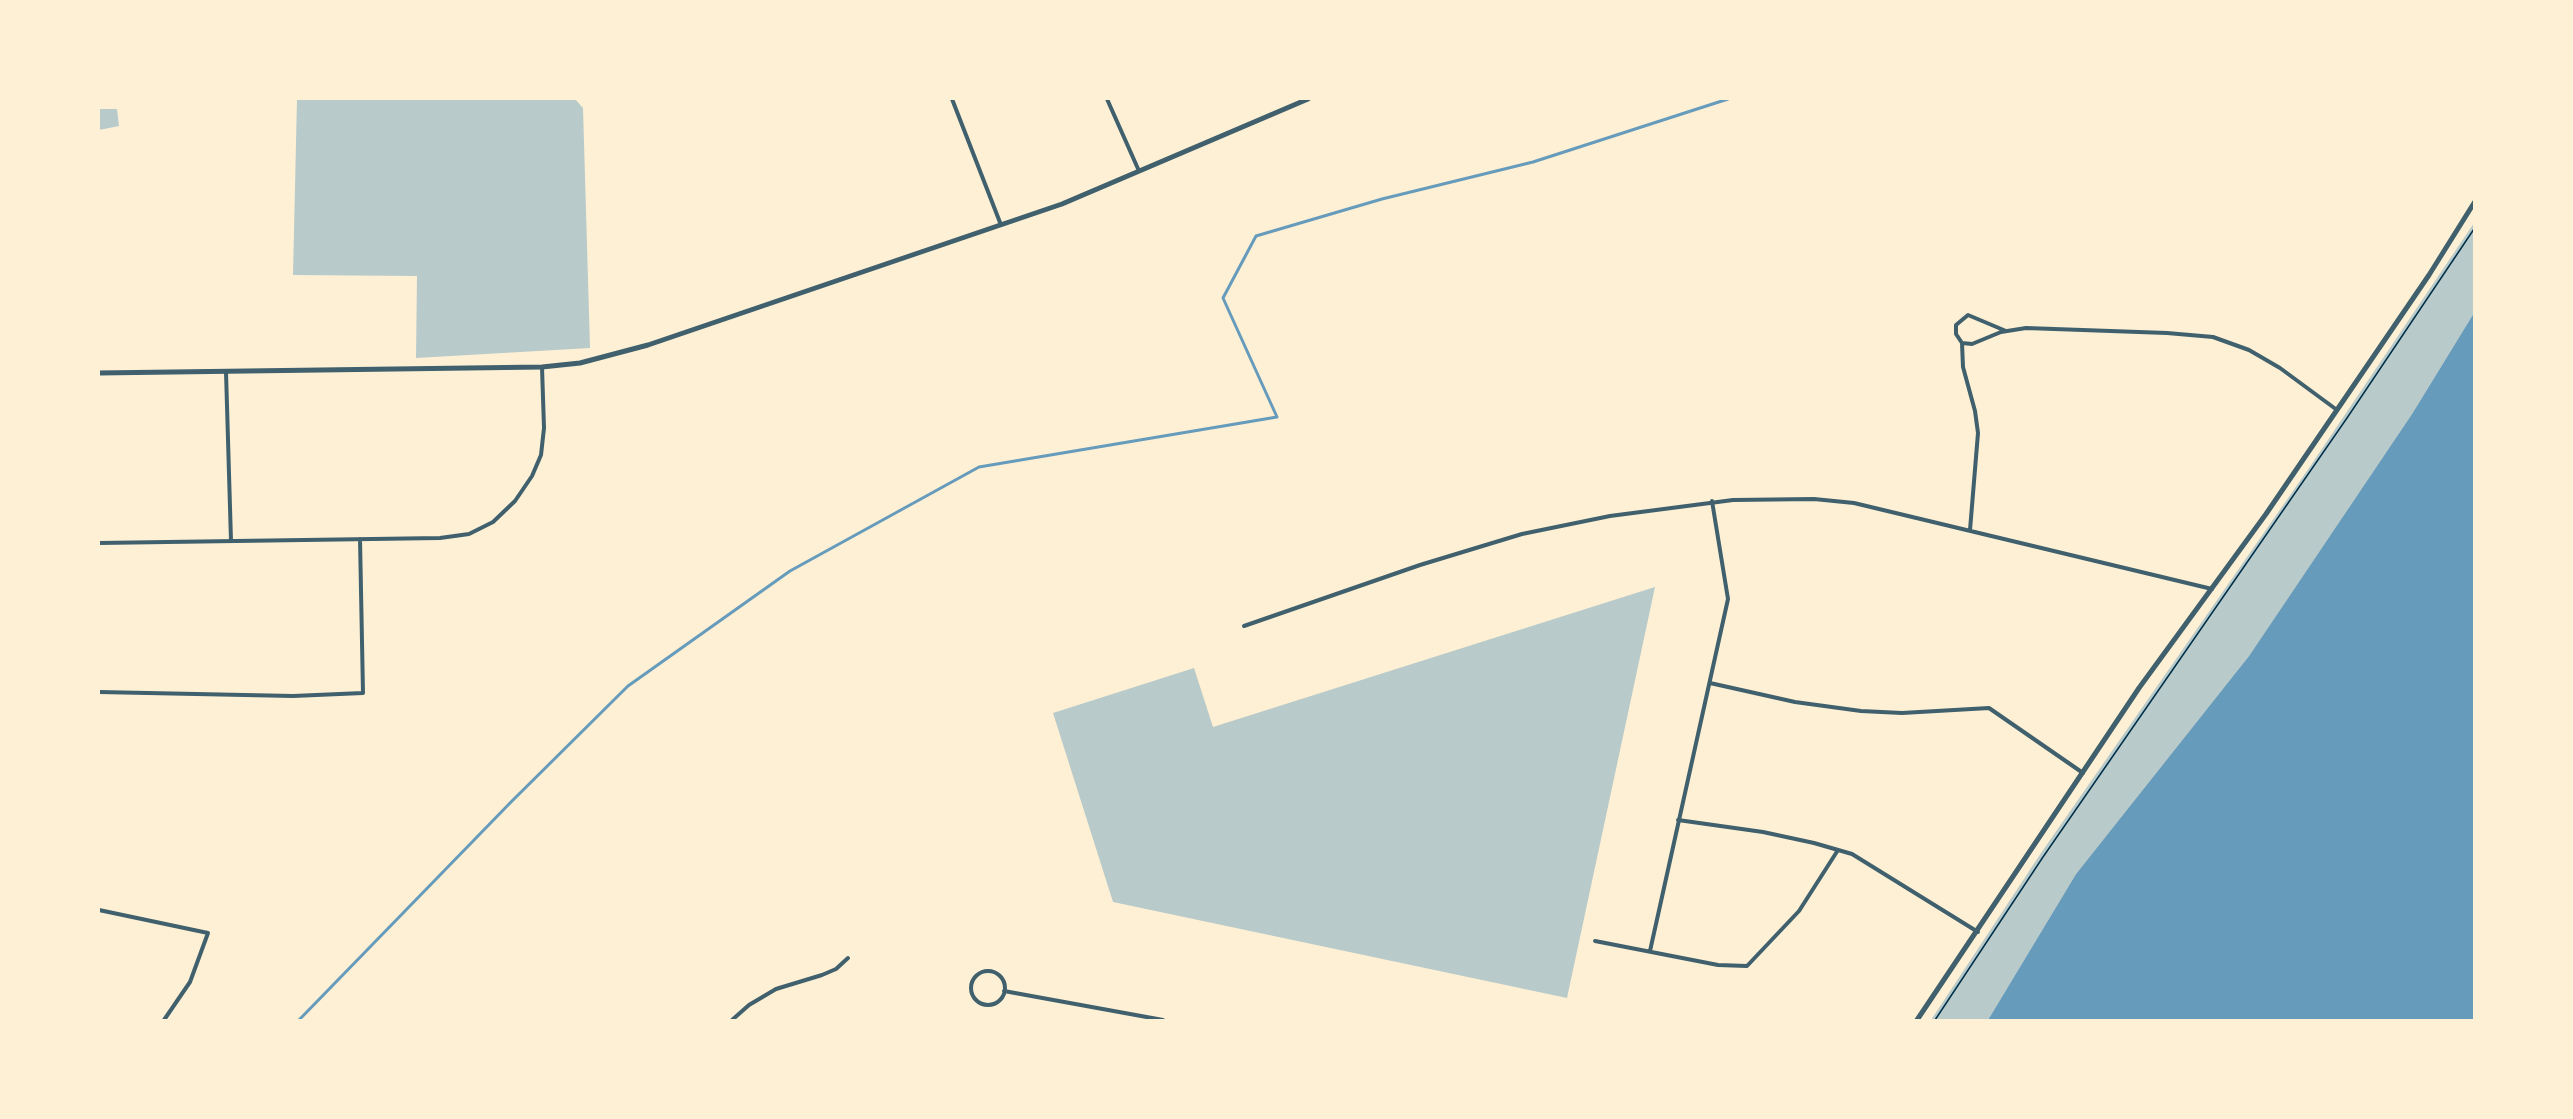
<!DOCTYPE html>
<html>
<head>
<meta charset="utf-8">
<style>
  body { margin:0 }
  #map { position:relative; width:2573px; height:1119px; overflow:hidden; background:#fdf0d5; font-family:Arial,sans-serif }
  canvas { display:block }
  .frame { position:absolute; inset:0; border:100px solid #fdf0d5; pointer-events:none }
</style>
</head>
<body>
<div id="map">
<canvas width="2573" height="1119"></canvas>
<div class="frame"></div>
</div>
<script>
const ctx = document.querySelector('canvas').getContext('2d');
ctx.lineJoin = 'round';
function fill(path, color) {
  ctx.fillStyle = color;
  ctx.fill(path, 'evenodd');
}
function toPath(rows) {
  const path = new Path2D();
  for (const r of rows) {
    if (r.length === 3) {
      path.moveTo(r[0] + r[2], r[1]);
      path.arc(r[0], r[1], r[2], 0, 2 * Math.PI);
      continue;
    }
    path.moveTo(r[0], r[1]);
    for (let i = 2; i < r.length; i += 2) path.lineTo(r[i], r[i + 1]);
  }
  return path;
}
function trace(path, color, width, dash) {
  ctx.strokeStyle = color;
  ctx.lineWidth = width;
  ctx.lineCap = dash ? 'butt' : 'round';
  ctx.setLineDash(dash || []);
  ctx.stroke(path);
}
const green = toPath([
  [297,99,575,99,583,108,590,348,416,358,417,276,293,275],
  [99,109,117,109,119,126,99,130],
  [2474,223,2474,313,2412,414,2249,656,2076,874,1988,1020,1931,1020,2041,853,2311,465],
  [1655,587,1567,998,1113,902,1053,713,1194,668,1213,727]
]);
const water = toPath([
  [2474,313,2474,1020,1988,1020,2076,874,2249,656,2412,414]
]);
const stream = toPath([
  [299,1020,511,802,628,686,790,571,979,467,1277,417,1223,298,1256,236,1382,199,1533,162,1728,99]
]);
const path = toPath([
  [1935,1020,2043,857,2347,418,2474,229]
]);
const minor = toPath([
  [952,99,1001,225],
  [1107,99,1139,171],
  [1962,343,1956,334,1956,325,1968,315,2006,331],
  [226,372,231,541],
  [1970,530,1978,433,1975,411,1963,367,1962,343,1972,344,2001,332,2026,328,2167,333,2213,337,2249,350,2280,368,2337,410],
  [99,543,440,538,469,534,493,522,515,501,532,476,541,455,544,428,542,367],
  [1244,626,1420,565,1522,534,1610,516,1733,500,1814,499,1854,503,2212,589],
  [1710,683,1795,702,1861,711,1902,713,1989,708,2083,773],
  [99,692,293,696,363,693,360,539],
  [1678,820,1763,832,1814,843,1852,854,1978,932],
  [99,910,208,933,190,982,164,1020],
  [1595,941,1718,965,1747,966,1799,911,1838,850],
  [1650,951,1728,599,1712,501],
  [988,988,17],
  [1004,991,1163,1020],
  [732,1020,749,1005,776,989,822,975,836,969,848,958]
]);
const tertiary = toPath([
  [99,373,542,367,580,363,648,345,1062,204,1308,99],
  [1917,1020,2139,688,2266,514,2429,275,2474,203]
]);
fill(green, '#b9caca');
fill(water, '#669bbc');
trace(stream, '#669bbc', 3);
trace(path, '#003049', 1.5);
trace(minor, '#3f606c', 4);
trace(tertiary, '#3f606c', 5);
</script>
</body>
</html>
